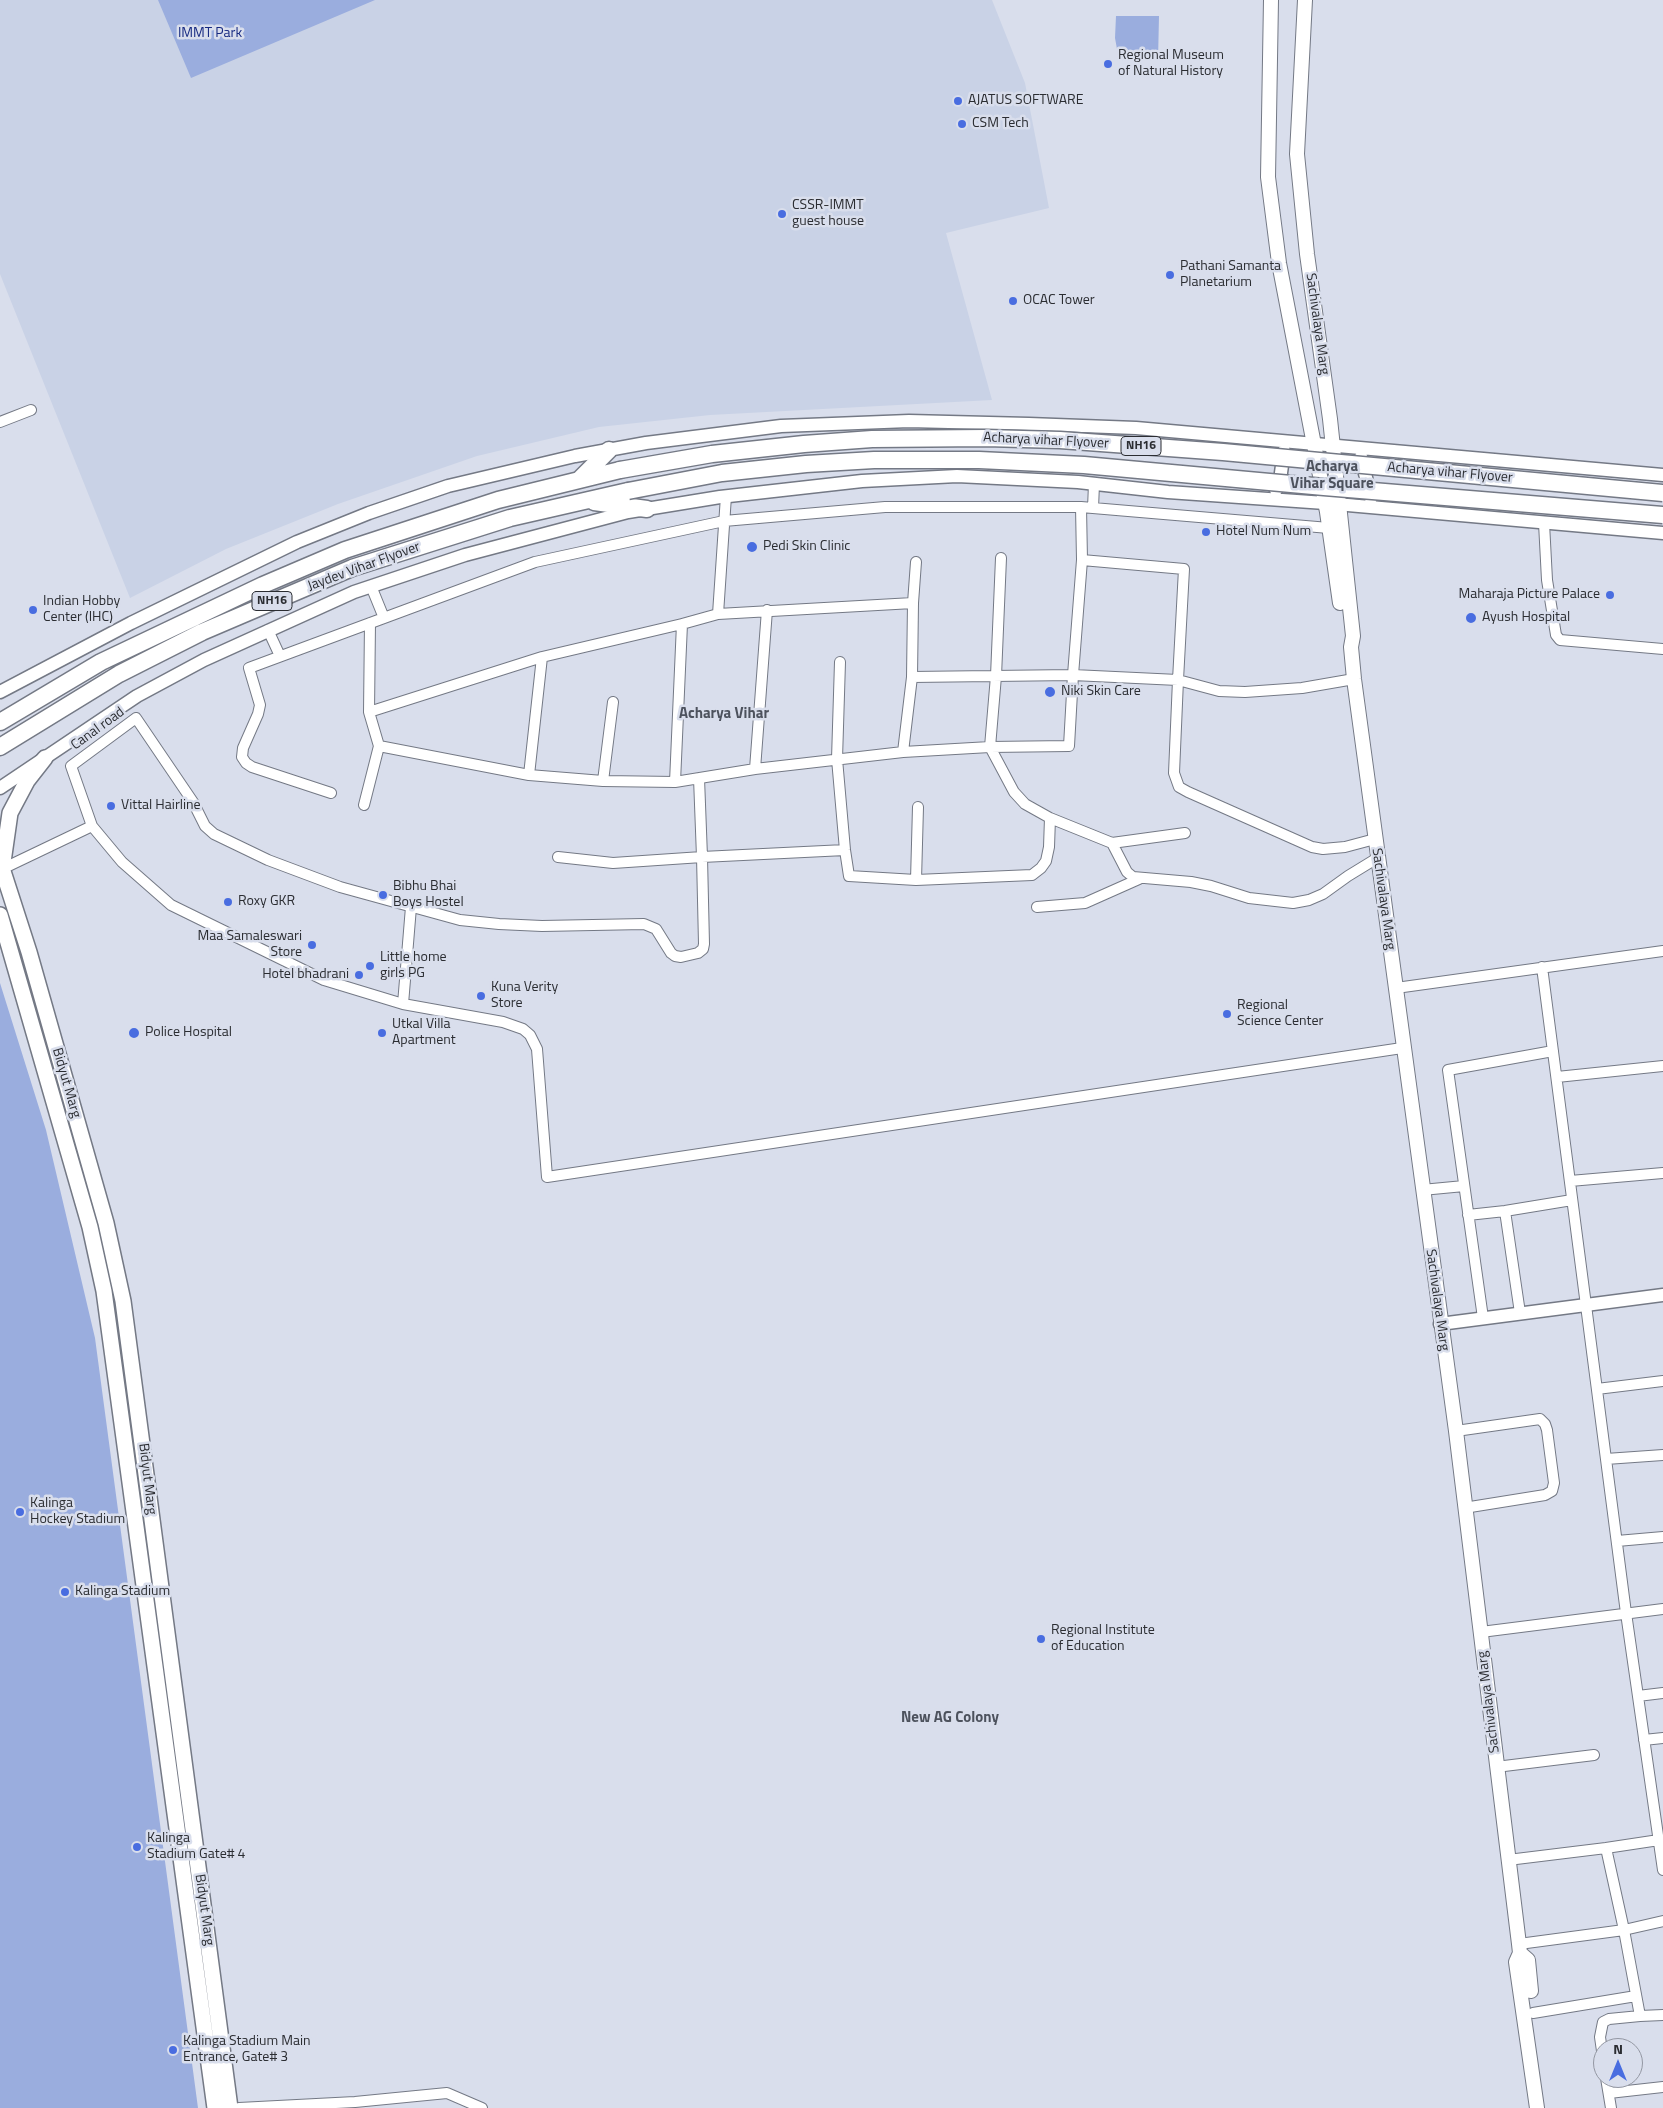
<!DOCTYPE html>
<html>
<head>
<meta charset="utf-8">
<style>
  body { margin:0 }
  #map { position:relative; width:1663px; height:2108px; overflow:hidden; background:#d9deec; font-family:"Titillium Web",sans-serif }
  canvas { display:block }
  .north { position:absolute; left:1593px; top:2038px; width:50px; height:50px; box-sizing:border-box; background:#d9deec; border:1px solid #9397a2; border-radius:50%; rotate:0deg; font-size:14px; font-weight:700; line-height:20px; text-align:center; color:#2b2d32 }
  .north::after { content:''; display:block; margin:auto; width:18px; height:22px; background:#496de0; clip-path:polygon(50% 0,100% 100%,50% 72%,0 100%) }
</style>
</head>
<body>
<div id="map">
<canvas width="1663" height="2108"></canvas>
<div class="north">N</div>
</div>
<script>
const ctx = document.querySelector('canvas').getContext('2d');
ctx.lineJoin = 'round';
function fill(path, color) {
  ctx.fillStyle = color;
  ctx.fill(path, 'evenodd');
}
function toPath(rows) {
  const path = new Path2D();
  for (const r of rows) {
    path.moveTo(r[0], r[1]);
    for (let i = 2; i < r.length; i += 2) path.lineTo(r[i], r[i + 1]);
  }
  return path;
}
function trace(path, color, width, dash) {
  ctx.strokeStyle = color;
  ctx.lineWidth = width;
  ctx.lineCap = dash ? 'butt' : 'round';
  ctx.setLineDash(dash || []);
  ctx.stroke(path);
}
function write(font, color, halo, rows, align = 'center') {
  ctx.font = font + ' "Titillium Web",sans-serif';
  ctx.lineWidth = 5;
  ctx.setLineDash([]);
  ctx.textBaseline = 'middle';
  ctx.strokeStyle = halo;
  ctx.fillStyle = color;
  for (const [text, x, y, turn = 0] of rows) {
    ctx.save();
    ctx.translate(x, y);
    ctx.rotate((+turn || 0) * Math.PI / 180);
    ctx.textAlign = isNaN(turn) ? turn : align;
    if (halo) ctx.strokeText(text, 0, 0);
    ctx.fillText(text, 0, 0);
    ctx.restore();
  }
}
const built = toPath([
  [0,0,992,0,1025,83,1049,208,946,233,992,400,710,415,599,427,477,456,338,504,226,549,130,598,0,274]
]);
const green = toPath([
  [158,0,375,0,191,78],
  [1116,16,1159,16,1158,61,1119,60,1115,38],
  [0,983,46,1130,95,1338,198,2108,0,2108]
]);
const minor = toPath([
  [0,422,31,410],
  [1093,508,1094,484],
  [1544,523,1547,580,1556,635,1560,640,1663,649],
  [1001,558,996,676,990,747,1014,792,1025,804,1050,818,1112,843,1185,833],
  [916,562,913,603,912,677,1073,675,1082,560,1081,507],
  [371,586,384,618],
  [718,614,913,603],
  [268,630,280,656],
  [840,662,837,759,845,850,849,876,916,880,1032,875,1041,868,1046,861,1049,847,1050,818],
  [1354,679,1302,688,1245,692,1219,691,1178,680,1174,773,1179,787,1188,792,1312,847,1323,849,1345,847,1375,839],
  [369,712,542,657,682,624],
  [379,746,529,775,603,781,675,782,755,769,903,752,912,677],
  [903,752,990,747,1069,746,1073,675,1178,680,1184,569,1082,560],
  [755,769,767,610],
  [529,775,542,657],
  [699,778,702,857,845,850],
  [603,781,613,702],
  [675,782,682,624,718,614,726,496],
  [331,793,252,767,246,763,242,757,243,748,258,714,260,705,249,668,535,562,724,521,885,507,1081,507,1329,528],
  [364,805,379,746,369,712,370,623],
  [1112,843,1127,872,1133,877,1191,882,1211,886,1249,898,1293,903,1309,900,1323,894,1348,876,1379,857],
  [558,857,613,863,702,857,704,944,703,949,698,953,681,957,675,956,671,953,656,929,644,924,542,926,499,924,460,920,340,887,268,860,214,834,205,826,193,802,136,718,71,766,92,826,122,862,171,905,324,980,403,1004,503,1022,523,1029,530,1035,537,1049,547,1177,1402,1048],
  [2,869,92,826],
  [916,880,918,807],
  [1037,907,1085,903,1139,879],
  [1542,967,1626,1613,1663,1870],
  [1396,988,1663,951],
  [403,1004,411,907],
  [1557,1077,1663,1066],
  [1570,1181,1663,1173],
  [1422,1190,1464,1186],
  [1505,1211,1520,1313],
  [1468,1215,1505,1211,1572,1200],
  [1483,1318,1448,1070,1553,1051],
  [1597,1389,1663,1381],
  [1456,1431,1540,1419,1545,1424,1547,1430,1554,1483,1552,1491,1545,1495,1464,1508],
  [1606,1459,1663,1455],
  [1617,1541,1663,1537],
  [1481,1632,1663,1609],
  [1638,1696,1663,1693],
  [1644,1740,1663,1738],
  [1496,1767,1594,1755],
  [1508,1860,1606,1848,1659,1840],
  [1519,1944,1624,1930,1663,1921],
  [1533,2013,1636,1996],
  [1640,2016,1663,2015],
  [1603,2058,1600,2037,1603,2022,1609,2019,1640,2016,1624,1930,1606,1848],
  [1606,2078,1611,2108],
  [1609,2093,1663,2087],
  [239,2108,355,2102,447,2093,482,2108]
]);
const tertiary = toPath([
  [1361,457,1371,498],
  [1276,490,1280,480,1284,451],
  [0,692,131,623,297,542,369,513,448,486,575,456,646,443,781,426,909,421,1029,424,1136,428,1663,475],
  [0,788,137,696,204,660,354,592,465,555,628,512,720,497,862,481,957,476,1078,482,1168,492,1325,503,1663,533],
  [1440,1324,1663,1295]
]);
const secondary = toPath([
  [1271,0,1268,177,1279,263,1327,512,1340,603],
  [1305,0,1297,154,1307,254,1330,419,1353,636,1351,647,1354,679,1456,1431,1519,1944,1520,1953,1516,1962,1537,2108],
  [1520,1953,1528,1960,1531,1991]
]);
const primary = toPath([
  [0,862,29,952,106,1223,123,1301,230,2108],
  [2,869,10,813,27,781,45,758],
  [0,915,90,1227,104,1291,215,2108]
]);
const trunk = toPath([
  [580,479,609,450],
  [594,502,647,509],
  [0,722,101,662,263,585,345,550,498,500,620,470],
  [0,747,119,674,202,632,352,568,510,518,628,491]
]);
const trunkBridge = toPath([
  [620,470,712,454,804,444,872,439,986,438,1060,440,1223,452,1663,493],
  [628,491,722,473,806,464,874,460,979,460,1084,465,1324,487,1663,515]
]);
const markers = [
  [1108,64,5,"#496de0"],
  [958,101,5,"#496de0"],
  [962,124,5,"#496de0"],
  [782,214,5,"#496de0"],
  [1170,275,5,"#496de0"],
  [1013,301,5,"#496de0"],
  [1206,532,5,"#496de0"],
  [752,547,6,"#496de0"],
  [1610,595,5,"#496de0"],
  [33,610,5,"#496de0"],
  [1471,618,6,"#496de0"],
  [1050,692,6,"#496de0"],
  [111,806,5,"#496de0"],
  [383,895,5,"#496de0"],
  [228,902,5,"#496de0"],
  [312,945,5,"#496de0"],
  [370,966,5,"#496de0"],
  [359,975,5,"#496de0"],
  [481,996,5,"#496de0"],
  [1227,1014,5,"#496de0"],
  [134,1033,6,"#496de0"],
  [382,1033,5,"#496de0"],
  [20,1512,5,"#496de0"],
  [65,1592,5,"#496de0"],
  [1041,1639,5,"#496de0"],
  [137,1847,5,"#496de0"],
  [173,2050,5,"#496de0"]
];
const shields = [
  [1141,446,40],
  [272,601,40]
];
const shieldNames = [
  ["NH16",1141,446],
  ["NH16",272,601]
];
const parkNames = [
  ["IMMT Park",210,34]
];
const poiNames = [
  ["Regional Museum",1118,56],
  ["of Natural History",1118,72],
  ["AJATUS SOFTWARE",968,101],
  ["CSM Tech",972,124],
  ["CSSR-IMMT",792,206],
  ["guest house",792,222],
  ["Pathani Samanta",1180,267],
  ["Planetarium",1180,283],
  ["OCAC Tower",1023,301],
  ["Hotel Num Num",1216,532],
  ["Pedi Skin Clinic",763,547],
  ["Maharaja Picture Palace",1600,595,"right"],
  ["Indian Hobby",43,602],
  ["Center (IHC)",43,618],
  ["Ayush Hospital",1482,618],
  ["Niki Skin Care",1061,692],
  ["Vittal Hairline",121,806],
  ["Bibhu Bhai",393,887],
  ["Boys Hostel",393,903],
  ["Roxy GKR",238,902],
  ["Maa Samaleswari",302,937,"right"],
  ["Store",302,953,"right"],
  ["Little home",380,958],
  ["girls PG",380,974],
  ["Hotel bhadrani",349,975,"right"],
  ["Kuna Verity",491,988],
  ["Store",491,1004],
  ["Regional",1237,1006],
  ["Science Center",1237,1022],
  ["Utkal Villa",392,1025],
  ["Apartment",392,1041],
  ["Police Hospital",145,1033],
  ["Kalinga",30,1504],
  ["Hockey Stadium",30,1520],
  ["Kalinga Stadium",75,1592],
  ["Regional Institute",1051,1631],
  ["of Education",1051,1647],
  ["Kalinga",147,1839],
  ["Stadium Gate# 4",147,1855],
  ["Kalinga Stadium Main",183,2042],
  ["Entrance, Gate# 3",183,2058]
];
const streetNames = [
  ["Sachivalaya Marg",1317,324,82],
  ["Acharya vihar Flyover",1046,441,3],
  ["Acharya vihar Flyover",1450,473,5],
  ["Jaydev Vihar Flyover",364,567,-20],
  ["Canal road",98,729,-36],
  ["Sachivalaya Marg",1383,899,82],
  ["Bidyut Marg",66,1083,74],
  ["Sachivalaya Marg",1437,1300,82],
  ["Bidyut Marg",147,1479,83],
  ["Sachivalaya Marg",1489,1702,-97],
  ["Bidyut Marg",204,1910,82]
];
const neighbourhoodNames = [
  ["Acharya",1332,467],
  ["Vihar Square",1332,484],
  ["Acharya Vihar",724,714],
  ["New AG Colony",950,1718]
];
fill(built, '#c9d2e6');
fill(green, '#9aadde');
trace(minor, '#747985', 12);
trace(tertiary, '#747985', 15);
trace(secondary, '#747985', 16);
trace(primary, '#747985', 18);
trace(trunk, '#747985', 19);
trace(minor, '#fff', 10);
trace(tertiary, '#fff', 12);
trace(secondary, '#fff', 14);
trace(primary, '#fff', 15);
trace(trunk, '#fff', 16);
trace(trunkBridge, '#747985', 19, []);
trace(trunkBridge, '#fff', 16);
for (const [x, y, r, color] of markers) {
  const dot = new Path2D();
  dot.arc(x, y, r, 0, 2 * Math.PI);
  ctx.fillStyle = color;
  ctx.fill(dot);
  trace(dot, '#d9deec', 2);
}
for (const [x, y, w] of shields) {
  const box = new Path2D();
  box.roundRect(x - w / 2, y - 9.5, w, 19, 4);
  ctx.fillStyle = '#d9deec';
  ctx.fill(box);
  trace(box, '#2b2d32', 1);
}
write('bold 12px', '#2b2d32', null, shieldNames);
write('14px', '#162981', '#d9deec', parkNames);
write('14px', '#2b2d32', '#d9deec', poiNames, 'left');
write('14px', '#2b2d32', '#d9deec', streetNames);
write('bold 15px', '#4d525d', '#d9deec', neighbourhoodNames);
</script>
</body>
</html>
